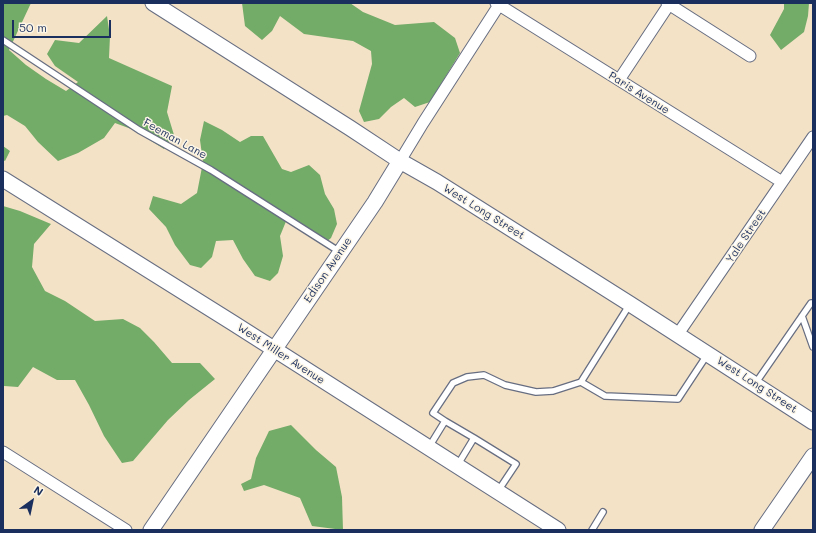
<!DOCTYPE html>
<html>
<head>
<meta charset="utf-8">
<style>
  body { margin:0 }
  #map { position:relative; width:816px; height:533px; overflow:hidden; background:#f4e2c6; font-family:Mali,sans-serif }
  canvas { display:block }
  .frame { position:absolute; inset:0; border:4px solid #1b2f5e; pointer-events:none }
  .north { position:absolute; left:12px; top:481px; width:40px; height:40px; -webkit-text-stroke:3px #fcf5e5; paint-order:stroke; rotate:33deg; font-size:11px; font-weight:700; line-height:16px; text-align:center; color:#1b2f5e }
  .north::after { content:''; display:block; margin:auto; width:14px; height:18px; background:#1b2f5e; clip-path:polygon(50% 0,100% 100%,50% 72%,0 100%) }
  .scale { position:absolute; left:12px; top:20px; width:99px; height:18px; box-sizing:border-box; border:2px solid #1b2f5e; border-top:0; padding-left:5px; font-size:12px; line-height:14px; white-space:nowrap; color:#1b2f5e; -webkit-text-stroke:3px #fcf5e5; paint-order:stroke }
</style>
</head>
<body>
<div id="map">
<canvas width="816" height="533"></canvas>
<div class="frame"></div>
<div class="north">N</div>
<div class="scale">50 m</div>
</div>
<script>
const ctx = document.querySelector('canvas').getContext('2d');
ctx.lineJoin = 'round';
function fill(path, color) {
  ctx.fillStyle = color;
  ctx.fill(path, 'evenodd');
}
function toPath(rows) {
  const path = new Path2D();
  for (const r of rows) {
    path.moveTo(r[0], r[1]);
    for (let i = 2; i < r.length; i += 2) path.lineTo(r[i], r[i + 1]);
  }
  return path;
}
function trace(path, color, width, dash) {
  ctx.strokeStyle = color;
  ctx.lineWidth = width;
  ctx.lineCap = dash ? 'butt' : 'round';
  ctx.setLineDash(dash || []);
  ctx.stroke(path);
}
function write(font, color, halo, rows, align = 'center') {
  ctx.font = font + ' Mali,sans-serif';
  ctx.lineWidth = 3;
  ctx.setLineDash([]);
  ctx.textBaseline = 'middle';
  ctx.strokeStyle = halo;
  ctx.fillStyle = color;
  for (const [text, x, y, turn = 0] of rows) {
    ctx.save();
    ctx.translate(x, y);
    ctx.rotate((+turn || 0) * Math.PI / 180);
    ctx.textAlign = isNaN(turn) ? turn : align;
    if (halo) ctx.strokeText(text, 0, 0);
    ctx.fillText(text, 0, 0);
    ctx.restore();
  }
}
const forest = toPath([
  [3,3,31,3,9,50,26,65,46,79,66,91,78,82,55,66,47,54,55,40,79,43,107,16,110,36,109,58,172,86,167,112,174,135,164,149,134,130,115,123,104,138,78,153,58,161,38,142,25,126,7,115,3,116],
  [242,3,350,3,363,12,395,25,434,22,455,38,460,53,430,102,415,107,404,98,391,107,379,119,364,122,359,111,372,64,371,51,353,41,304,34,280,16,272,31,262,40,245,26],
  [784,3,809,3,808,16,804,32,781,50,770,35,784,9],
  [204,121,222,130,240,142,251,136,263,136,282,169,291,172,309,165,320,175,325,194,334,209,337,224,331,238,325,243,287,219,280,236,283,256,278,273,270,281,255,276,243,259,233,240,216,241,212,257,201,268,190,265,175,245,166,227,149,209,153,196,181,204,197,193,203,162,200,140],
  [3,146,10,151,5,161,3,160],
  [3,206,20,211,51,224,34,244,32,267,45,291,65,301,95,321,123,319,140,328,154,342,172,363,200,363,215,379,189,400,168,420,133,461,122,463,104,436,89,405,75,380,57,380,33,367,18,387,4,386,3,384],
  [291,425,316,450,336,467,342,497,343,530,312,526,300,498,264,485,244,491,241,484,251,479,256,458,269,431]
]);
const lane = toPath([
  [3,40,139,130,211,170,340,252],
  [802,316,813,347],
  [581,382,605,396,678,399,707,355],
  [755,384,802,316,811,303,813,303],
  [445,421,474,438,457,466],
  [474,438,516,464,498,491],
  [429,447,445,421,433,413,453,383,467,377,484,375,505,385,536,392,553,391,581,382,630,304],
  [592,530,603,512]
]);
const street = toPath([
  [496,3,782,182],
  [667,3,750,56],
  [619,80,670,3],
  [400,161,423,123,499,5],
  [678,334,813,137],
  [3,452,126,530]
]);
const secondary = toPath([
  [153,3,350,128,400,161,437,182,630,304,813,422],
  [3,179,233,323,558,530],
  [151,530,375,202,400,161],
  [762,530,813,456]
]);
const streetNames = [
  ["Paris Avenue",639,93,32],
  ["Feeman Lane",175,139,29],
  ["West Long Street",484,212,32],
  ["Yale Street",746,236,-56],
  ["Edison Avenue",328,270,-56],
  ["West Miller Avenue",281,354,33],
  ["West Long Street",757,385,33]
];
fill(forest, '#73ab69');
trace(lane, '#676e82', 8);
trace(street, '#676e82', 13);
trace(secondary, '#676e82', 17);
trace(lane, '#fff', 5.5);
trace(street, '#fff', 11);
trace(secondary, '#fff', 15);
write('11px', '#1b2f5e', '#fcf5e5', streetNames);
</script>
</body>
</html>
